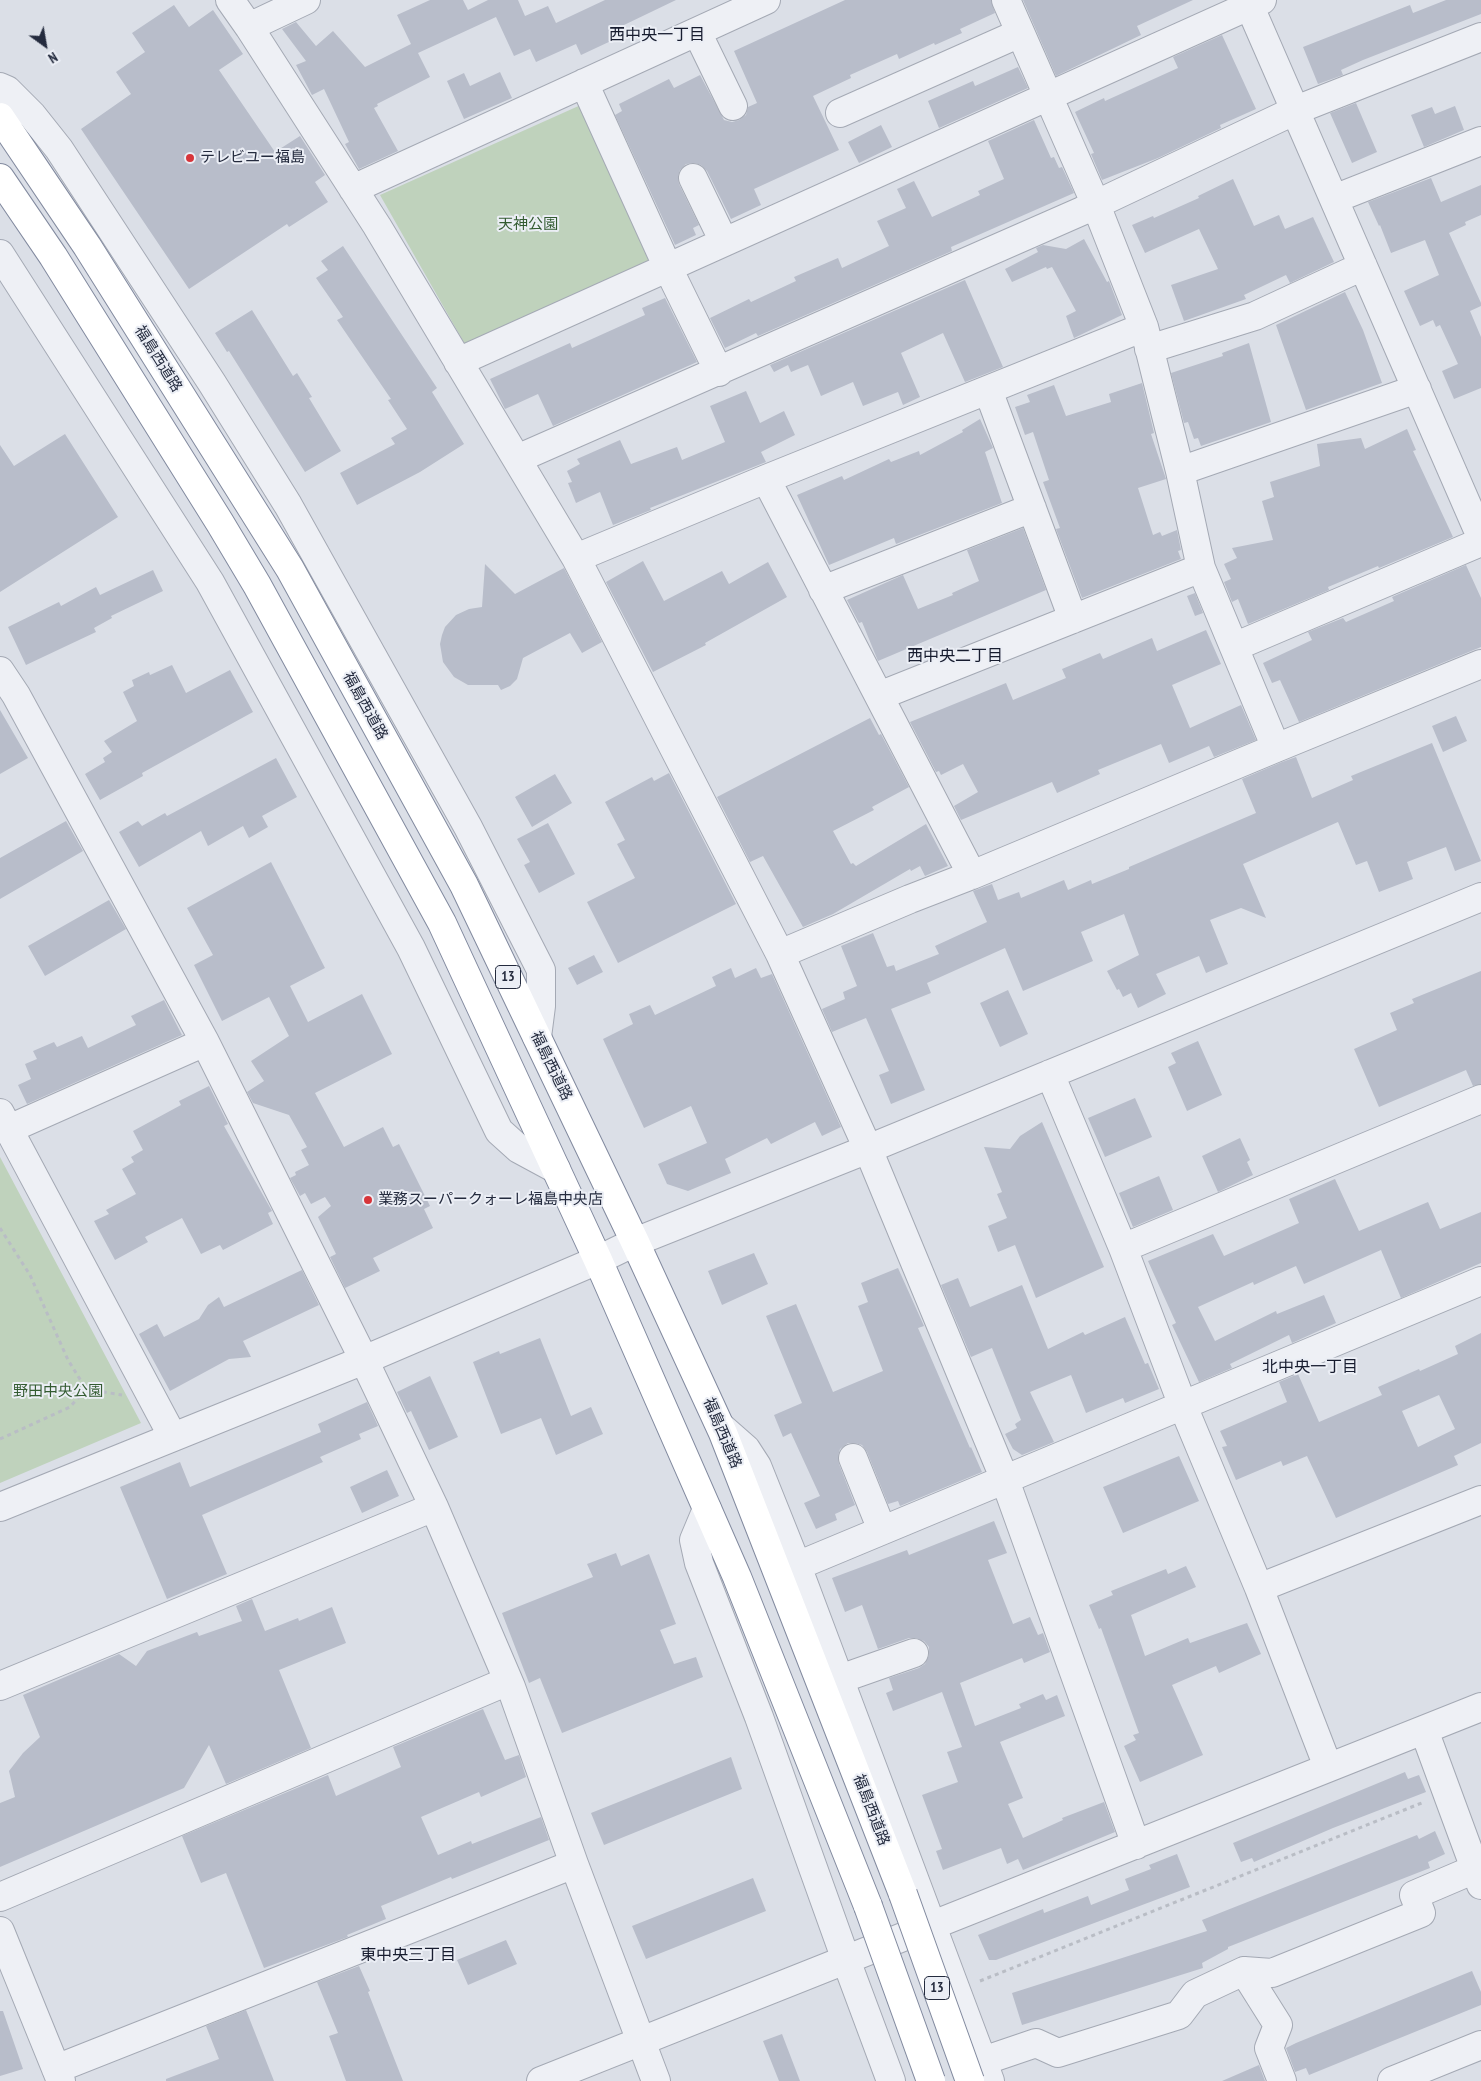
<!DOCTYPE html>
<html>
<head>
<meta charset="utf-8">
<style>
  body { margin:0 }
  #map { position:relative; width:1481px; height:2081px; overflow:hidden; background:#dbdfe7; font-family:"PT Sans Narrow",sans-serif }
  canvas { display:block }
  .north { position:absolute; left:20px; top:20px; width:50px; height:50px; -webkit-text-stroke:4px #ebeef5; paint-order:stroke; rotate:148deg; font-size:14px; font-weight:700; line-height:20px; text-align:center; color:#242b3e }
  .north::after { content:''; display:block; margin:auto; width:18px; height:22px; background:#242b3e; clip-path:polygon(50% 0,100% 100%,50% 72%,0 100%) }
</style>
</head>
<body>
<div id="map">
<canvas width="1481" height="2081"></canvas>
<div class="north">N</div>
</div>
<script>
const ctx = document.querySelector('canvas').getContext('2d');
ctx.lineJoin = 'round';
function fill(path, color) {
  ctx.fillStyle = color;
  ctx.fill(path, 'evenodd');
}
function toPath(rows) {
  const path = new Path2D();
  for (const r of rows) {
    path.moveTo(r[0], r[1]);
    for (let i = 2; i < r.length; i += 2) path.lineTo(r[i], r[i + 1]);
  }
  return path;
}
function trace(path, color, width, dash) {
  ctx.strokeStyle = color;
  ctx.lineWidth = width;
  ctx.lineCap = dash ? 'butt' : 'round';
  ctx.setLineDash(dash || []);
  ctx.stroke(path);
}
function write(font, color, halo, rows, align = 'center') {
  ctx.font = font + ' "PT Sans Narrow","Noto Sans JP",sans-serif';
  ctx.lineWidth = 4;
  ctx.setLineDash([]);
  ctx.textBaseline = 'middle';
  ctx.strokeStyle = halo;
  ctx.fillStyle = color;
  for (const [text, x, y, turn = 0] of rows) {
    ctx.save();
    ctx.translate(x, y);
    ctx.rotate((+turn || 0) * Math.PI / 180);
    ctx.textAlign = isNaN(turn) ? turn : align;
    if (halo) ctx.strokeText(text, 0, 0);
    ctx.fillText(text, 0, 0);
    ctx.restore();
  }
}
const green = toPath([
  [583,104,655,263,467,348,380,195],
  [0,1157,141,1423,0,1483]
]);
const building = toPath([
  [430,0,463,0,468,10,488,0,518,0,525,16,548,6,556,23,605,0,676,0,624,25,628,33,581,55,576,44,536,62,530,49,514,56,496,17,418,53,430,77,377,104,378,106,374,108,398,151,359,169,345,144,349,142,324,89,312,95,296,65,306,61,282,29,296,22,316,46,333,31,365,67,411,44,397,15],
  [845,0,991,0,995,13,960,29,962,33,935,45,934,43,899,59,897,54,850,75,851,78,813,96,839,150,754,189,761,205,731,219,707,171,701,165,695,163,686,164,680,170,678,176,679,184,699,225,693,228,696,235,675,245,615,115,622,111,619,104,669,79,674,88,700,75,724,120,732,122,739,120,746,115,748,107,757,103,734,51],
  [1023,0,1193,0,1137,26,1141,35,1056,76],
  [1446,0,1481,0,1481,14,1363,60,1341,70,1343,75,1318,84,1303,47,1410,5,1413,13],
  [174,5,189,27,213,10,243,54,219,70,275,152,300,136,325,175,315,182,328,202,289,227,287,224,189,289,81,129,131,94,116,72,145,52,132,33],
  [1222,35,1256,109,1220,125,1221,128,1158,158,1102,180,1091,154,1094,153,1075,112,1104,98,1105,101,1178,68,1173,57],
  [1018,67,1028,88,939,128,928,101,973,81,975,86],
  [500,72,512,98,464,119,447,81,464,73,470,86],
  [1356,103,1377,152,1352,163,1330,113],
  [1455,106,1464,130,1424,147,1411,115,1432,107,1435,114],
  [1034,120,1051,158,1054,157,1059,168,1062,167,1074,193,951,247,952,251,758,336,756,333,725,348,710,318,749,299,751,302,796,281,794,277,838,258,842,268,889,246,877,221,906,208,897,189,914,181,932,217,980,195,978,191,1004,179,988,141],
  [881,125,892,147,859,163,848,142],
  [1431,178,1441,202,1481,185,1481,215,1465,222,1466,225,1449,233,1481,303,1481,306,1470,311,1481,337,1481,388,1454,399,1442,371,1458,364,1440,325,1436,327,1433,320,1420,326,1404,291,1439,275,1425,240,1391,253,1380,225,1379,226,1368,202],
  [1233,179,1254,226,1279,215,1285,229,1313,217,1334,262,1290,283,1286,275,1244,295,1246,299,1184,321,1171,285,1218,269,1199,229,1145,253,1132,225,1153,216,1154,218,1199,198,1198,196],
  [1084,239,1107,282,1109,281,1122,315,1074,338,1066,316,1076,311,1052,267,1047,269,1046,267,1012,282,1005,269,1038,252,1036,248,1043,245,1066,249],
  [343,246,437,388,432,392,464,444,420,472,357,505,340,473,395,444,391,438,407,429,388,400,391,399,337,320,343,317,316,278,328,270,321,261],
  [965,280,1003,367,965,382,943,333,901,353,920,397,903,405,898,392,863,406,853,382,821,396,808,365,791,372,788,365,774,372,770,365],
  [1345,292,1363,330,1382,383,1306,410,1276,325],
  [665,298,697,362,553,426,538,394,505,409,490,379,570,343,572,348,645,315,642,308],
  [252,310,293,376,297,373,312,397,309,398,341,451,305,472,229,351,227,352,215,333],
  [1249,343,1271,422,1201,446,1198,438,1194,439,1188,422,1184,423,1171,373,1223,356,1222,353],
  [1142,383,1154,433,1151,434,1166,479,1138,488,1153,535,1160,532,1162,536,1177,530,1181,550,1178,551,1181,559,1082,598,1056,529,1060,528,1043,482,1049,480,1033,432,1025,435,1015,407,1030,402,1027,395,1054,385,1066,416,1111,402,1109,394],
  [746,391,760,423,784,411,795,435,761,452,766,462,650,508,651,510,613,525,600,492,576,503,568,483,572,482,567,471,580,464,577,459,620,440,631,464,677,447,682,460,725,442,710,406],
  [980,419,993,448,985,452,1002,503,896,544,894,538,829,565,797,495,842,476,844,480,889,459,891,462,919,451,920,455,963,432,962,430],
  [1407,429,1416,450,1413,451,1453,537,1379,568,1378,566,1328,587,1329,590,1248,624,1238,599,1232,602,1224,582,1231,579,1224,564,1237,558,1232,548,1273,540,1262,501,1274,497,1270,482,1320,466,1317,444,1361,438,1365,449],
  [65,434,118,517,0,592,0,445,14,466],
  [1023,528,1046,590,878,661,862,622,859,623,847,600,903,575,918,609,953,595,952,593,979,581,967,550],
  [643,561,664,601,722,571,729,584,768,562,787,597,705,643,706,645,653,672,606,582],
  [485,564,515,594,564,568,602,642,582,653,570,633,523,658,517,679,510,686,501,690,498,685,468,685,454,677,443,662,440,644,442,635,445,627,456,615,469,609,482,607],
  [1466,565,1481,598,1481,647,1299,722,1280,680,1272,683,1263,663,1312,640,1308,632,1343,618,1346,622,1394,601,1392,597],
  [153,570,163,591,111,616,112,618,94,628,96,632,26,665,8,627,59,602,61,606,96,587,100,595],
  [1195,593,1203,613,1195,616,1187,596],
  [1206,630,1221,664,1172,685,1190,728,1241,705,1256,740,1214,757,1209,746,1169,763,1161,744,1098,770,1100,774,1057,793,1052,782,961,820,954,806,978,792,963,764,941,775,939,771,936,772,910,722,1006,683,1013,700,1066,678,1062,669,1100,653,1103,659,1152,638,1157,651],
  [172,665,186,693,230,670,253,712,142,773,143,776,100,800,85,774,105,762,103,758,112,752,104,741,137,721,123,692,134,686,132,680,149,672,150,675],
  [0,710,28,758,0,774],
  [1456,716,1467,741,1443,752,1432,726],
  [870,718,879,735,881,734,909,787,872,807,874,810,833,831,851,864,853,863,856,866,926,824,948,866,925,876,920,866,911,871,910,869,833,914,803,927,763,856,750,862,717,797],
  [1432,743,1481,861,1455,871,1446,847,1407,862,1413,879,1379,892,1367,861,1356,865,1338,822,1243,864,1266,918,1241,908,1210,920,1228,964,1206,973,1199,956,1156,974,1166,994,1138,1008,1131,993,1123,997,1119,989,1117,990,1107,971,1139,955,1124,914,1081,932,1093,961,1023,991,1005,948,927,983,931,993,891,1009,925,1090,891,1104,879,1075,889,1071,866,1018,832,1032,822,1009,845,999,843,992,857,986,841,946,873,933,887,967,894,965,896,971,939,954,935,946,987,922,973,891,992,884,998,900,1019,892,1021,898,1064,880,1068,890,1091,880,1092,884,1129,869,1129,867,1256,813,1242,779,1282,762,1296,757,1312,798,1353,780,1351,776],
  [276,758,297,797,262,816,268,827,249,838,243,826,208,846,201,831,139,867,119,832,138,821,142,826,165,813,167,816],
  [669,773,736,904,618,963,587,902,635,878,617,844,625,840,605,802,652,777,654,781],
  [555,774,572,803,532,827,515,797],
  [66,821,83,851,0,899,0,858],
  [548,823,575,874,539,893,524,865,530,862,517,839],
  [271,862,325,968,290,986,308,1022,362,994,392,1054,315,1093,344,1147,383,1127,393,1147,399,1144,430,1206,424,1209,433,1228,373,1258,380,1271,345,1288,330,1257,336,1254,318,1217,331,1206,325,1197,311,1204,305,1193,300,1196,290,1178,296,1175,295,1172,309,1165,301,1150,307,1147,289,1115,253,1103,247,1092,264,1081,251,1061,289,1036,269,997,222,1021,194,965,213,955,187,908],
  [109,900,126,929,45,976,28,946],
  [594,955,603,972,577,985,568,968],
  [731,968,735,978,756,968,761,978,772,974,841,1127,822,1136,815,1122,771,1144,767,1138,725,1159,731,1173,688,1191,667,1184,658,1164,707,1143,691,1106,644,1128,603,1039,633,1024,629,1014,650,1005,655,1015,716,986,712,977],
  [1481,971,1481,1084,1473,1086,1466,1070,1379,1107,1354,1049,1397,1030,1390,1013,1414,1003,1412,999],
  [1008,990,1028,1034,1000,1047,980,1003],
  [164,1000,182,1035,27,1104,18,1085,31,1079,25,1064,37,1059,33,1051,54,1042,57,1047,82,1036,88,1048,136,1025,131,1016],
  [1198,1041,1222,1095,1187,1111,1168,1067,1176,1063,1171,1053],
  [209,1086,228,1124,224,1126,272,1211,268,1213,273,1224,223,1250,220,1245,201,1254,182,1218,145,1237,148,1242,115,1260,94,1221,109,1214,106,1210,136,1194,122,1169,134,1162,131,1157,143,1150,133,1131,181,1105,179,1101],
  [1135,1098,1152,1137,1105,1157,1088,1118],
  [1042,1122,1104,1267,1036,1298,1015,1245,998,1252,988,1226,1007,1218,997,1194,1002,1192,984,1147,1010,1149,1020,1136],
  [1240,1138,1250,1160,1247,1162,1253,1175,1218,1192,1202,1156],
  [1159,1176,1173,1210,1133,1227,1119,1193],
  [1335,1179,1359,1231,1428,1202,1440,1229,1481,1212,1481,1263,1401,1298,1381,1250,1304,1284,1296,1266,1254,1285,1253,1282,1198,1307,1215,1341,1276,1311,1277,1314,1324,1295,1336,1323,1292,1343,1289,1335,1230,1364,1232,1368,1199,1382,1172,1325,1176,1323,1148,1261,1213,1234,1224,1256,1299,1223,1289,1199],
  [754,1253,768,1284,722,1305,708,1271],
  [898,1268,924,1326,918,1328,970,1448,971,1447,982,1472,900,1506,898,1501,888,1504,867,1452,862,1445,855,1443,848,1443,840,1449,838,1456,839,1464,855,1505,835,1514,837,1520,816,1529,804,1503,820,1496,791,1433,783,1437,774,1415,802,1403,766,1316,796,1304,833,1392,883,1371,858,1306,868,1302,861,1283],
  [302,1270,319,1305,243,1341,251,1357,229,1359,170,1391,139,1334,157,1324,164,1337,199,1319,208,1305,219,1297,224,1307],
  [958,1278,970,1307,1022,1285,1048,1349,1083,1332,1085,1335,1125,1317,1145,1364,1148,1363,1159,1389,1125,1403,1123,1398,1086,1413,1071,1375,1030,1392,1054,1442,1022,1455,1013,1449,1005,1434,1017,1428,1015,1424,1021,1420,992,1348,971,1357,941,1285],
  [1481,1333,1481,1443,1454,1456,1458,1465,1336,1518,1307,1456,1283,1466,1281,1461,1236,1480,1222,1447,1227,1446,1220,1431,1287,1402,1279,1382,1298,1374,1319,1422,1382,1395,1378,1387,1419,1369,1420,1371,1458,1354,1455,1346],
  [1439,1395,1455,1429,1418,1447,1402,1411],
  [540,1338,571,1416,591,1407,603,1434,556,1455,541,1418,501,1434,473,1362,499,1351,500,1354],
  [430,1376,458,1437,429,1450,411,1411,407,1413,397,1392],
  [367,1402,378,1426,359,1434,361,1439,320,1457,323,1462,202,1515,227,1574,167,1599,120,1487,180,1462,190,1487,321,1432,318,1424],
  [1179,1456,1199,1501,1123,1533,1103,1487],
  [387,1470,399,1496,362,1513,350,1487],
  [994,1521,1007,1553,988,1560,1013,1624,1030,1617,1038,1635,1043,1633,1050,1652,1024,1663,1022,1658,960,1683,975,1726,1021,1708,1019,1704,1043,1694,1046,1700,1057,1695,1065,1716,1000,1742,1023,1798,1008,1804,1023,1838,1063,1820,1062,1818,1104,1802,1115,1832,1023,1870,1018,1859,1007,1864,1001,1848,943,1870,936,1851,942,1849,922,1795,958,1782,947,1752,962,1747,942,1692,893,1711,886,1693,893,1690,889,1678,919,1668,925,1664,929,1655,929,1647,924,1641,916,1638,909,1638,878,1649,862,1605,845,1612,832,1578,907,1550,909,1555],
  [616,1553,621,1566,649,1554,676,1624,660,1630,674,1664,696,1657,703,1677,562,1733,540,1678,529,1683,502,1613,593,1577,587,1564],
  [1186,1566,1196,1587,1131,1615,1145,1656,1188,1638,1190,1643,1247,1623,1261,1654,1219,1673,1216,1666,1172,1685,1203,1755,1140,1782,1124,1746,1136,1740,1133,1735,1139,1733,1101,1628,1099,1629,1089,1605,1113,1595,1111,1591,1166,1569,1168,1574],
  [252,1599,265,1631,298,1618,299,1621,332,1607,346,1643,279,1670,311,1748,226,1784,209,1745,184,1788,0,1867,0,1803,15,1797,9,1771,23,1753,40,1737,23,1695,119,1654,136,1666,147,1651,197,1632,199,1636,242,1621,236,1606],
  [483,1709,505,1760,519,1755,526,1777,481,1797,479,1792,421,1817,438,1855,471,1841,472,1844,541,1817,549,1840,452,1879,451,1877,381,1906,386,1919,347,1935,348,1937,264,1968,226,1873,201,1883,182,1836,328,1775,336,1796,401,1767,393,1747],
  [731,1757,742,1789,604,1845,591,1813],
  [1405,1772,1408,1779,1419,1775,1426,1792,1333,1828,1254,1862,1252,1858,1241,1862,1233,1843],
  [1435,1831,1445,1854,1428,1862,1430,1868,1228,1947,1228,1949,1202,1963,1203,1968,1022,2025,1012,1993,1207,1931,1202,1920,1417,1835,1419,1839],
  [1177,1854,1190,1887,996,1960,989,1960,978,1935,1043,1909,1044,1913,1088,1896,1091,1905,1129,1890,1125,1879,1151,1869,1149,1865],
  [753,1878,766,1911,646,1959,632,1926],
  [506,1940,517,1964,468,1985,457,1960],
  [359,1966,370,1991,368,1992,403,2081,346,2081,329,2036,338,2033,317,1982],
  [1472,1971,1481,1992,1481,2005,1309,2075,1306,2068,1295,2072,1286,2048,1296,2043],
  [246,2010,274,2081,166,2081,166,2079,219,2059,206,2026],
  [0,2011,3,2011,23,2069,0,2076],
  [782,2034,800,2081,779,2081,763,2041],
  [1259,2065,1265,2081,1222,2081]
]);
const path = toPath([
  [0,1228,30,1275,68,1360,86,1389,122,1395],
  [0,1439,70,1407,86,1389],
  [980,1981,1424,1802]
]);
const minor = toPath([
  [230,0,249,27,377,226,576,558,780,954,868,1149,1005,1480,1136,1845],
  [1006,0,1096,205,1144,327,1180,471,1201,568],
  [1247,0,1481,537],
  [249,27,306,0],
  [697,32,733,106],
  [584,83,668,268,719,372],
  [0,87,7,90,32,115,59,149,212,383,288,505,468,827,541,970,541,1006,537,1037],
  [840,113,1020,33],
  [693,178,724,242],
  [353,189,766,0],
  [1334,199,1481,141],
  [0,254,210,582,411,948,499,1131,519,1149,556,1169],
  [1149,349,1255,316,1363,266],
  [458,362,1262,0],
  [988,390,1073,619],
  [517,459,1082,211,1296,110,1481,37],
  [1180,471,1417,389],
  [766,479,972,875],
  [576,558,766,479,1144,327],
  [823,590,1032,508],
  [1234,647,1481,542],
  [0,671,16,695,205,1042,364,1360,434,1507,511,1687,574,1864,656,2081],
  [879,696,1201,568,1276,748],
  [780,954,910,899,972,875,1276,748,1481,664],
  [1050,1074,1123,1248,1183,1406,1259,1588,1328,1767],
  [0,1113,173,1437],
  [9,1129,205,1042],
  [1123,1248,1481,1099],
  [721,1427,746,1449,757,1466,797,1566,990,2081],
  [853,1458,882,1530],
  [0,1507,364,1360,598,1260,635,1242,868,1149,1481,897],
  [707,1509,694,1540,699,1563,759,1717,846,1960,891,2081],
  [797,1566,1481,1281],
  [1259,1588,1481,1500],
  [840,1679,914,1653],
  [0,1686,434,1507],
  [1424,1730,1481,1885],
  [0,1897,508,1681],
  [0,1931,61,2081],
  [1244,1971,1278,2025,1269,2048,1282,2081],
  [983,2061,1036,2043,1058,2053,1179,2015,1195,1994,1244,1971,1272,1973,1421,1913,1414,1895,1475,1869],
  [56,2069,574,1864],
  [541,2081,1481,1707],
  [1392,2081,1481,2045]
]);
const highway = toPath([
  [0,117,87,246,290,569,464,885,635,1242,723,1433,903,1894],
  [0,178,53,256,220,523,257,585,442,923,598,1260,737,1577,868,1906]
]);
const highwayBridge = toPath([
  [903,1894,970,2081],
  [868,1906,931,2081]
]);
const markers = [
  [190,158,5,"#d7353a"],
  [368,1200,5,"#d7353a"]
];
const shields = [
  [508,977,25],
  [937,1988,25]
];
const shieldNames = [
  ["13",508,977],
  ["13",937,1988]
];
const poiNames = [
  ["テレビユー福島",200,158],
  ["業務スーパークォーレ福島中央店",378,1200]
];
const parkNames = [
  ["天神公園",528,225],
  ["野田中央公園",58,1392]
];
const streetNames = [
  ["福島西道路",158,359,58],
  ["福島西道路",365,706,61],
  ["福島西道路",551,1066,64],
  ["福島西道路",722,1433,67],
  ["福島西道路",871,1810,69]
];
const neighbourhoodNames = [
  ["西中央一丁目",657,35],
  ["西中央二丁目",955,656],
  ["北中央一丁目",1310,1367],
  ["東中央三丁目",408,1955]
];
fill(green, '#bfd2bc');
fill(building, '#b8bdca');
trace(minor, '#a4a9b4', 30);
trace(highway, '#828a9f', 30);
trace(path, '#b9bdc5', 3, [4, 4]);
trace(minor, '#eef0f5', 28);
trace(highway, '#fff', 28);
trace(highwayBridge, '#828a9f', 30, []);
trace(highwayBridge, '#fff', 28);
for (const [x, y, r, color] of markers) {
  const dot = new Path2D();
  dot.arc(x, y, r, 0, 2 * Math.PI);
  ctx.fillStyle = color;
  ctx.fill(dot);
  trace(dot, '#ebeef5', 2);
}
for (const [x, y, w] of shields) {
  const box = new Path2D();
  box.roundRect(x - w / 2, y - 11.5, w, 23, 4);
  ctx.fillStyle = '#ebeef5';
  ctx.fill(box);
  trace(box, '#242b3e', 1);
}
write('bold 14px', '#242b3e', null, shieldNames);
write('15px', '#242b3e', '#ebeef5', poiNames, 'left');
write('15px', '#335b31', '#ebeef5', parkNames);
write('15px', '#242b3e', '#ebeef5', streetNames);
write('16px', '#171c2f', '#ebeef5', neighbourhoodNames);
</script>
</body>
</html>
